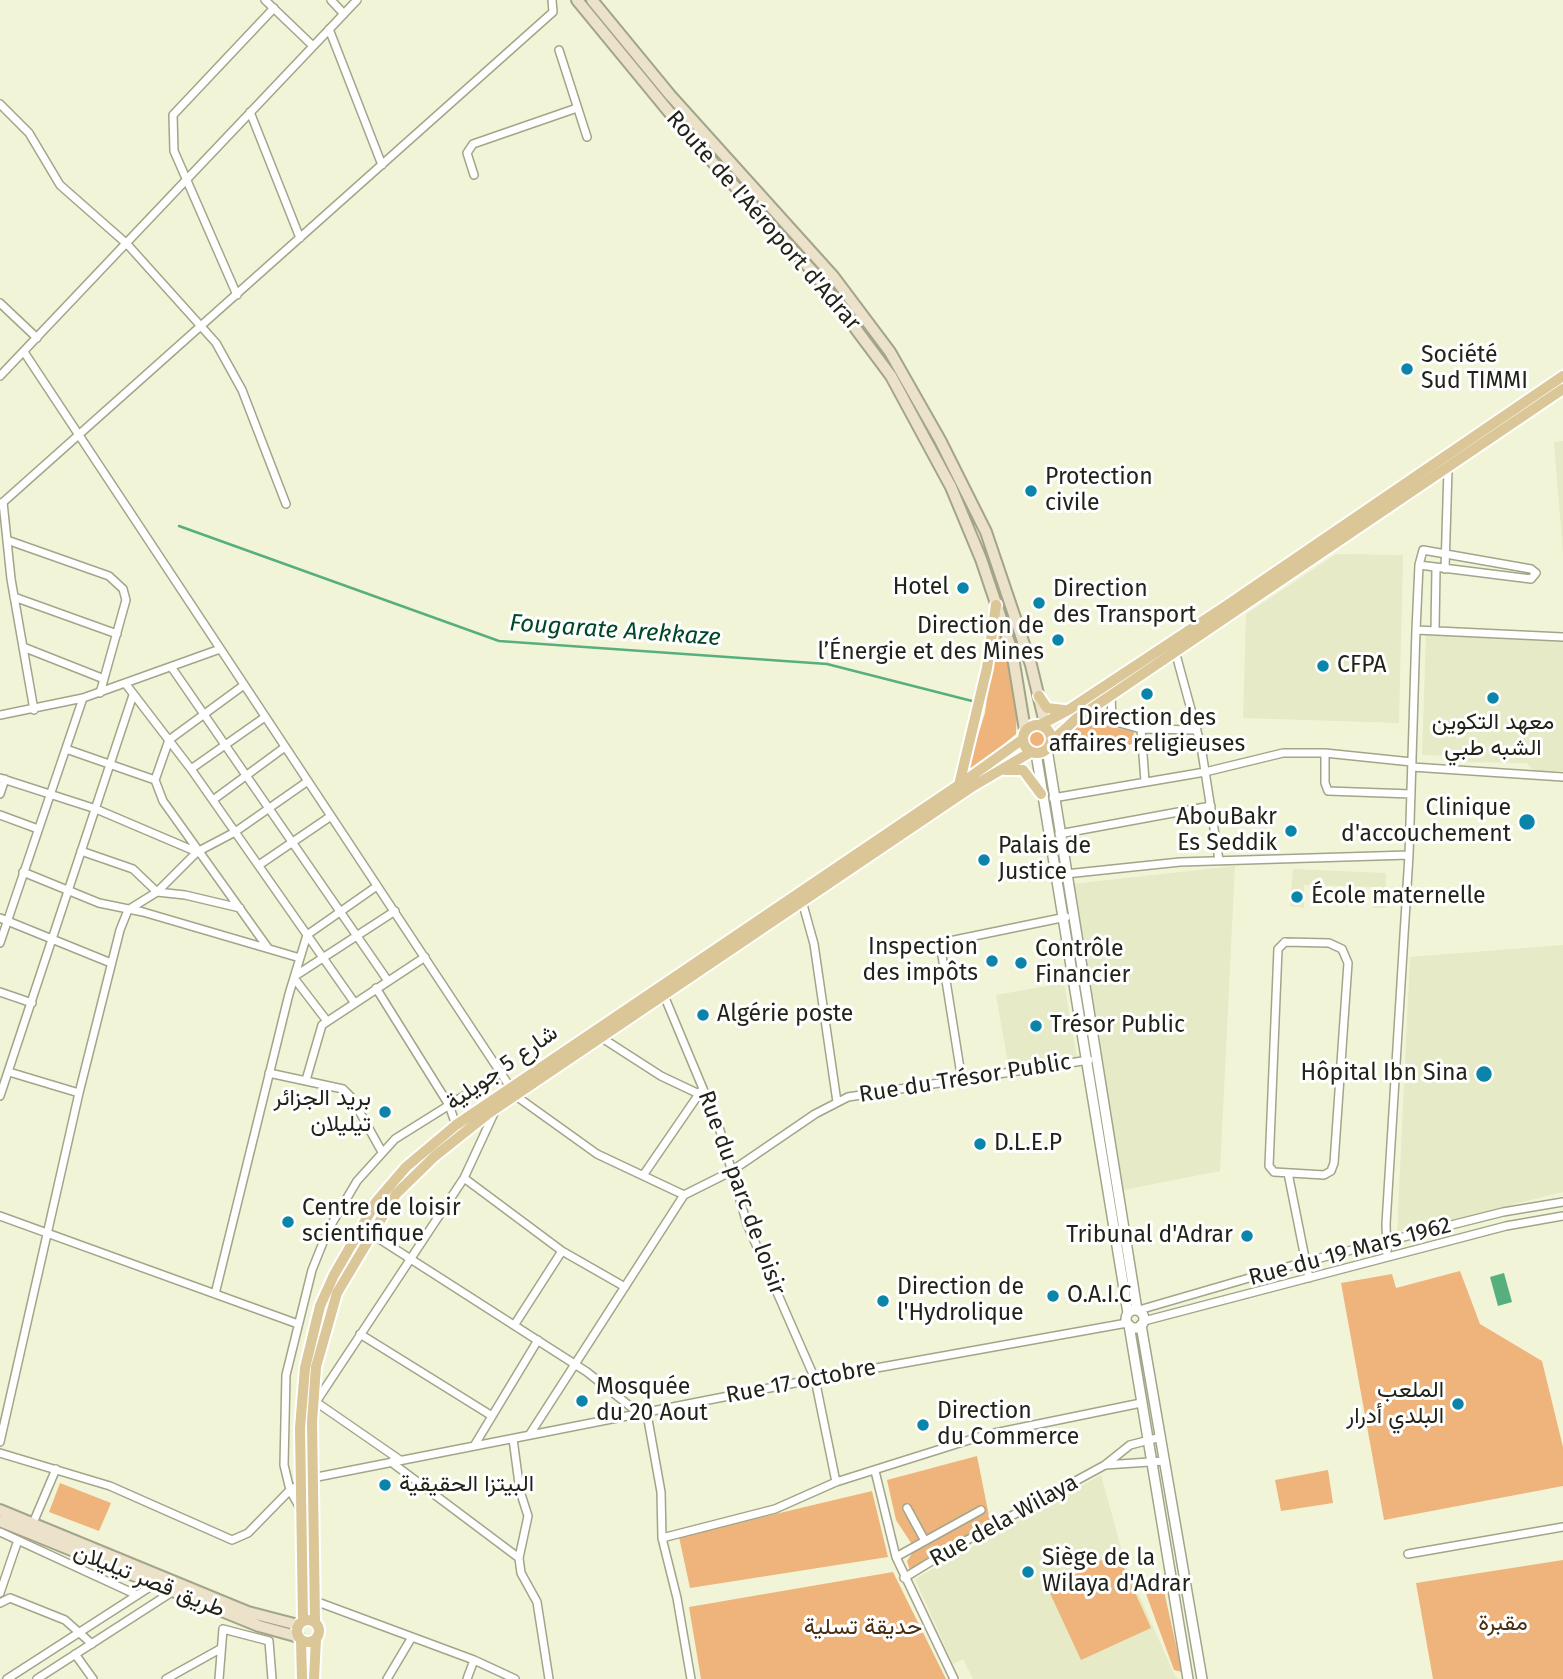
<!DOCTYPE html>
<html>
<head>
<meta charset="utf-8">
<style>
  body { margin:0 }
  canvas { display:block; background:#f2f4d7 }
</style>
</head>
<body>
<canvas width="1563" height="1679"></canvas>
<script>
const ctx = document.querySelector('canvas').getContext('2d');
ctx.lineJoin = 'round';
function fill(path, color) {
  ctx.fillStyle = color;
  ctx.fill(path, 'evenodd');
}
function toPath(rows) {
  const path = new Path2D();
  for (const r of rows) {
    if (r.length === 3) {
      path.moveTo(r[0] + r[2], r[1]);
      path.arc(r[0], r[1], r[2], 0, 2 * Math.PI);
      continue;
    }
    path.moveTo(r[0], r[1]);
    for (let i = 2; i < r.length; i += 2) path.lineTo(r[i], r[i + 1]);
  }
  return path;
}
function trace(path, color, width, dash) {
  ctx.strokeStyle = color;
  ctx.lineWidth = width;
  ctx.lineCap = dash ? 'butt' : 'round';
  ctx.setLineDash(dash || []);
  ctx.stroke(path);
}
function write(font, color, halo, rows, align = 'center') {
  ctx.font = font + ' "Fira Sans",Vazirmatn,sans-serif';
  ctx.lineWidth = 6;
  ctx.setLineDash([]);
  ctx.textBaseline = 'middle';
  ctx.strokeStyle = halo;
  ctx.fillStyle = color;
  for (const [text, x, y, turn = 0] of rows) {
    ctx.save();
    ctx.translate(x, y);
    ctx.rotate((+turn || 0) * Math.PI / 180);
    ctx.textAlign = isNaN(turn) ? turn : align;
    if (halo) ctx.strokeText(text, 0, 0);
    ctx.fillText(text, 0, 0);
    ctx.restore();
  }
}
const built = toPath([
  [1563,441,1563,554,1554,442],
  [1336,554,1403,555,1399,723,1243,718,1246,614],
  [1426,633,1563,642,1563,771,1533,771,1527,763,1461,762,1455,756,1422,755],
  [1235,866,1220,1171,1123,1190,1071,884],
  [1293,869,1386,873,1385,908,1373,908,1372,887,1304,885,1304,908,1290,906],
  [1563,945,1563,1192,1397,1233,1410,957],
  [1064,983,1077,1057,1009,1069,996,995],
  [1101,1475,1126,1566,1175,1676,1179,1679,973,1679,963,1659,953,1664,915,1579]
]);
const green = toPath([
  [998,618,1009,655,1017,708,1016,734,965,777,985,713],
  [1086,720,1134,732,1133,744,1063,754,1061,746,1071,731],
  [1037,739,8],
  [1460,1271,1480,1324,1542,1361,1563,1447,1563,1486,1384,1520,1341,1283,1392,1274,1396,1288],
  [977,1456,990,1521,910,1571,907,1561,915,1549,896,1520,887,1480],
  [1328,1470,1333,1503,1281,1511,1275,1480],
  [60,1483,111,1503,99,1531,49,1512],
  [872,1491,888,1557,690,1588,679,1537],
  [1117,1552,1151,1628,1081,1660,1048,1589],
  [1563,1560,1563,1679,1433,1679,1416,1583],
  [893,1572,946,1679,701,1679,689,1607],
  [1162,1582,1182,1672,1174,1670,1145,1591]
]);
const water = toPath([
  [1504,1273,1512,1302,1498,1306,1490,1277]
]);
const stream = toPath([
  [179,526,499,641,827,664,976,702]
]);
const minor = toPath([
  [265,0,313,46],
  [331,0,344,14],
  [329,29,382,165],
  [559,50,587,137],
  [0,104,29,133,60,185,127,244,216,343,242,390,286,504],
  [250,112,300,238],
  [474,175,467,153,473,144,577,108],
  [237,295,174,151,173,115,274,8],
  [0,303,37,338],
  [24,352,331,816],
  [0,376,357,0],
  [3,502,11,579,34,710],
  [0,505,553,12,552,0],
  [7,540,109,576,123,589,126,600,100,693],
  [1445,569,1448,469],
  [14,597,117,634],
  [1416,630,1419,565,1423,550,1531,569,1536,573,1531,579,1419,565],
  [1435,631,1436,568],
  [23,647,104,679],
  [1175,651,1201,746,1219,860],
  [172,668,388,981],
  [125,683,220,649],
  [244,685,169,740,155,780,163,801,268,948],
  [1111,695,1112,721,1141,729,1197,730],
  [0,715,83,698,125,683,191,769,354,1002],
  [1141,729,1145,781],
  [66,749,155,780],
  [1325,753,1325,783,1328,791,1411,794],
  [1412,767,1563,777],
  [191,769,265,717],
  [0,778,96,809,197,852,235,832,308,781],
  [0,794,5,779],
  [1053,798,1205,772,1283,753,1325,753,1412,762],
  [213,800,285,747],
  [0,815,38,829],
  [1059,834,1211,806],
  [81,851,133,869,157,892,185,895,240,908],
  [259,865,331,816,516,1096,597,1154,684,1195],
  [23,872,99,903,143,912,300,958],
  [1056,875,1180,862,1409,855],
  [802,901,814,944,837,1102],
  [0,918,111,963],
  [1285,942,1329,943,1342,949,1348,963,1334,1163,1331,1171,1324,1175,1274,1172,1269,1166,1278,949,1285,942],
  [0,943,83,698],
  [295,976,395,911],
  [294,978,327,1021],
  [376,988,449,1105,456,1125],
  [0,992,32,1003],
  [663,993,719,1127,747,1224,815,1379,836,1482],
  [602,1038,661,1076,699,1094],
  [9,1072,79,1093],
  [269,1073,343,1089,352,1098,382,1152],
  [306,1080,322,1025,425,957],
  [962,1081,940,943,1066,917],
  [0,1096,133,695],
  [1288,1173,1309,1278],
  [644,1174,701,1091],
  [464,1178,562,1251,515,1324],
  [0,1216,298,1324],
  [370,1233,587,1372,641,1415],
  [562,1251,625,1287],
  [1387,1257,1386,1224,1409,855,1416,630,1563,637],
  [215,1294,289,994,307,935,377,886],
  [1139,1310,1304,1262,1503,1212,1563,1202],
  [1144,1321,1506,1226,1563,1216],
  [360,1334,492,1416],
  [316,1402,400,1460],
  [314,1405,464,1178,496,1109],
  [647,1414,661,1492,662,1538,677,1598,691,1679],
  [530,1434,684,1195,730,1172,815,1114,848,1097,1089,1060],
  [513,1439,520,1491,528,1516,519,1558,521,1573,537,1602,549,1679],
  [0,1442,79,1093,120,930,128,910,157,892,197,852],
  [474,1446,538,1340],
  [0,1453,110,1486,232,1540,248,1533,290,1490,312,1478,815,1379,1127,1323],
  [391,1462,519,1558],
  [1105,1465,1164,1461],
  [875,1471,896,1557,954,1679],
  [300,1508,290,1490,284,1465,286,1375,312,1270,328,1230,357,1181,395,1139,502,1072],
  [907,1508,925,1541],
  [33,1523,56,1469],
  [0,1532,137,1595],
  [662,1538,775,1509,836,1482,985,1435,1141,1403],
  [1408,1554,1563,1527],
  [896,1557,981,1510],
  [904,1578,958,1545,1105,1465,1130,1445,1161,1437],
  [0,1593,18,1540],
  [315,1601,474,1660,515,1679],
  [0,1603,10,1598,65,1620,92,1644],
  [75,1654,93,1679],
  [7,1679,156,1583],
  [37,1679,175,1590],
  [166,1679,220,1649],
  [219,1679,223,1629,269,1641,272,1679],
  [387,1679,412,1637],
  [467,1679,474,1660]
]);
const tertiary = toPath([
  [1047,749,1137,1310],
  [1036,753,1128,1313],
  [1135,1319,9],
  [1129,1325,1188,1679],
  [1141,1325,1202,1679]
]);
const secondary = toPath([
  [577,0,688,135,815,274,891,376,951,487,981,559,1012,651,1025,730],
  [592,0,670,95,833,276,890,352,940,440,986,532,1031,665,1045,723],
  [0,1510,248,1612,298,1625],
  [0,1521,259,1626,299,1637]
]);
const primary = toPath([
  [1039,696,1047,708,1064,710],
  [1037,739,14],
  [1040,725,1070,709,1226,606,1563,376],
  [1051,742,1076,719,1563,389],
  [1005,770,1023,770,1041,794],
  [959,785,987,668,996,605],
  [308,1631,11],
  [303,1620,300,1428,305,1368,320,1306,334,1275,376,1202,406,1167,456,1125,959,785,1023,739],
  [315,1621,312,1422,316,1367,337,1293,396,1194,435,1156,489,1113,970,788,1031,752],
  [301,1640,302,1679],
  [314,1679,316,1639]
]);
const markers = [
  [1407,369,7,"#0b84a9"],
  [1031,491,7,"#0b84a9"],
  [963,588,7,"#0b84a9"],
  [1039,603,7,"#0b84a9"],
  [1058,640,7,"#0b84a9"],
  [1323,666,7,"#0b84a9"],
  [1147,694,7,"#0b84a9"],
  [1493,698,7,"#0b84a9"],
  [1527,822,9,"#0b84a9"],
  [1291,831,7,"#0b84a9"],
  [984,860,7,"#0b84a9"],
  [1297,897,7,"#0b84a9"],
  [992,961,7,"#0b84a9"],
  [1021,963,7,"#0b84a9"],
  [703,1015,7,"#0b84a9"],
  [1036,1026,7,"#0b84a9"],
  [1484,1074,9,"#0b84a9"],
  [385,1112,7,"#0b84a9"],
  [980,1144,7,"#0b84a9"],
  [288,1222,7,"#0b84a9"],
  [1247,1236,7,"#0b84a9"],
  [1053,1296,7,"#0b84a9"],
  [883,1301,7,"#0b84a9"],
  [582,1401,7,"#0b84a9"],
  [1458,1404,7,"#0b84a9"],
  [923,1425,7,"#0b84a9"],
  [385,1485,7,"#0b84a9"],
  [1028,1572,7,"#0b84a9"]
];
const streetNames = [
  ["Route de l'Aéroport d'Adrar",763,221,49],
  ["شارع 5 جويلية",502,1068,-35],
  ["Rue du Trésor Public",965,1079,-9],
  ["Rue du parc de loisir",741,1193,70],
  ["Rue du 19 Mars 1962",1350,1252,-15],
  ["Rue 17 octobre",801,1382,-11],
  ["Rue dela Wilaya",1004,1521,-29],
  ["طريق قصر تيليلان",149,1581,22]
];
const poiNames = [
  ["Société",1421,356],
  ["Sud TIMMI",1421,382],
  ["Protection",1045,478],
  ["civile",1045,504],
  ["Hotel",949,588,"right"],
  ["Direction",1053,590],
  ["des Transport",1053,616],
  ["Direction de",1044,627,"right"],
  ["l’Énergie et des Mines",1044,653,"right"],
  ["CFPA",1337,666],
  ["Direction des",1147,719,"center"],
  ["affaires religieuses",1147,745,"center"],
  ["معهد التكوين",1493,723,"center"],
  ["الشبه طبي",1493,749,"center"],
  ["Clinique",1511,809,"right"],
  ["d'accouchement",1511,835,"right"],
  ["AbouBakr",1277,818,"right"],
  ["Es Seddik",1277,844,"right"],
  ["Palais de",998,847],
  ["Justice",998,873],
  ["École maternelle",1311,897],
  ["Inspection",978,948,"right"],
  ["des impôts",978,974,"right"],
  ["Contrôle",1035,950],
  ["Financier",1035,976],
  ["Algérie poste",717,1015],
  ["Trésor Public",1050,1026],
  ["Hôpital Ibn Sina",1468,1074,"right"],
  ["بريد الجزائر",371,1099,"right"],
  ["تيليلان",371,1125,"right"],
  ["D.L.E.P",994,1144],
  ["Centre de loisir",302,1209],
  ["scientifique",302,1235],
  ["Tribunal d'Adrar",1233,1236,"right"],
  ["Direction de",897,1288],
  ["l'Hydrolique",897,1314],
  ["O.A.I.C",1067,1296],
  ["Mosquée",596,1388],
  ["du 20 Aout",596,1414],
  ["الملعب",1444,1391,"right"],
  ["البلدي أدرار",1444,1417,"right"],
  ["Direction",937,1412],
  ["du Commerce",937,1438],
  ["البيتزا الحقيقية",399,1485],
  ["Siège de la",1042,1559],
  ["Wilaya d'Adrar",1042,1585]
];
const parkNames = [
  ["مقبرة",1503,1624],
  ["حديقة تسلية",863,1628]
];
const waterNames = [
  ["Fougarate Arekkaze",615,631,4]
];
fill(built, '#e7eac6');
fill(green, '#eeb47c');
fill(water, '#58af7e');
trace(stream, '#58af7e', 2.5);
trace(minor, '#a3a58a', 10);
trace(tertiary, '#a3a58a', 12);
trace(secondary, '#a3a58a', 14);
trace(primary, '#fff', 14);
trace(minor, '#fff', 7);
trace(tertiary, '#fff', 9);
trace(secondary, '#ece2ca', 10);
trace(primary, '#dac696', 10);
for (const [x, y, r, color] of markers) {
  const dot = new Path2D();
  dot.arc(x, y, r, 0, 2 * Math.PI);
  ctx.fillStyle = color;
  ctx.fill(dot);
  trace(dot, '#fff', 2.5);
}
write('23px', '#222318', '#fff', streetNames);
write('23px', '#222318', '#fff', poiNames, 'left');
write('23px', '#492e12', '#fff', parkNames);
write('italic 24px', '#004728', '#fff', waterNames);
</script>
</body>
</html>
